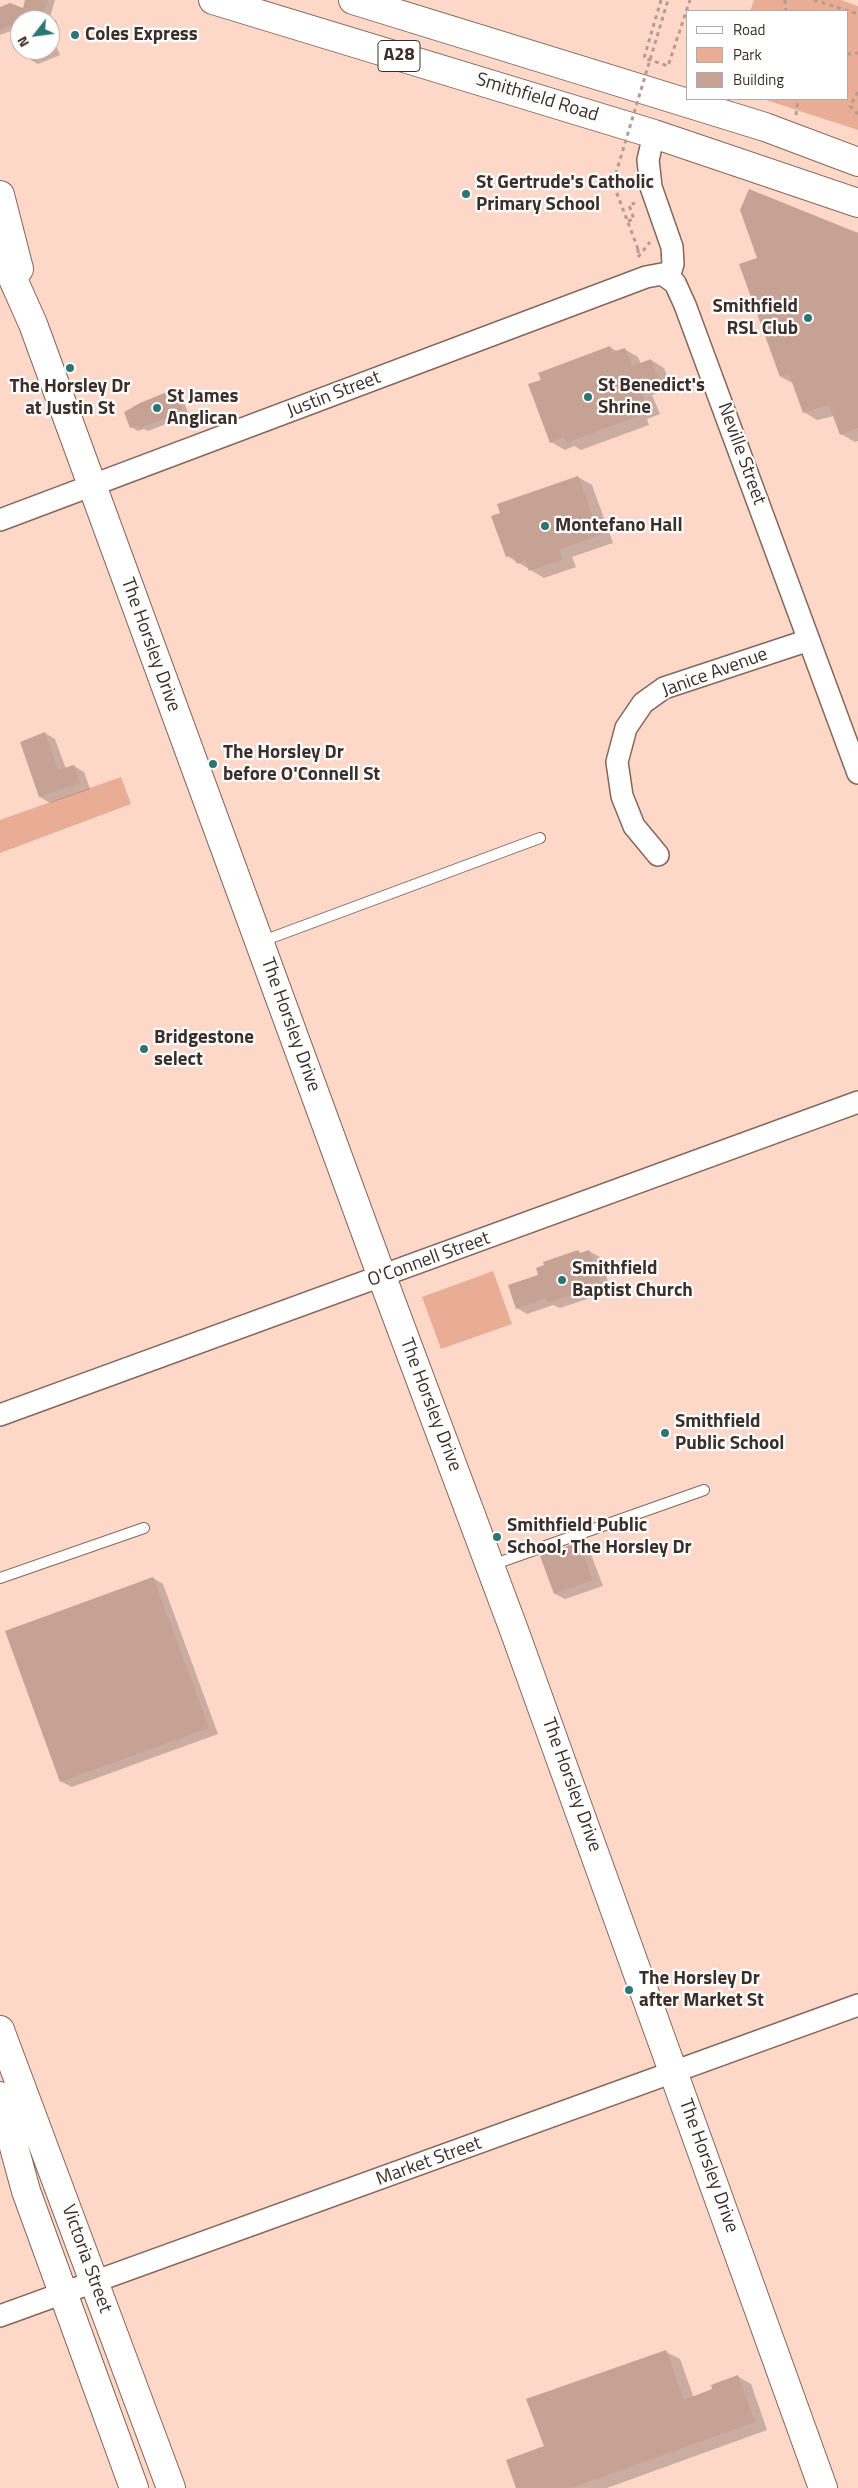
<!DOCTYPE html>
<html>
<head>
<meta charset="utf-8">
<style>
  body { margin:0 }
  #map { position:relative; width:858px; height:2488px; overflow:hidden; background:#fdd8c9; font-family:"Titillium Web",sans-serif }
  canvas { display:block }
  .legend { position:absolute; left:686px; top:10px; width:162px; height:90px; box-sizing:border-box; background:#fff; border:1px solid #b1aba9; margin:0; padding:6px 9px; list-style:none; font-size:15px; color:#3c2e28 }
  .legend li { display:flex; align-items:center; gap:10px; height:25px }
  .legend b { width:25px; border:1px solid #b1aba9 }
  .north { position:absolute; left:10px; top:10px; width:50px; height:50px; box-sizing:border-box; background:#fff; border:1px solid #b1aba9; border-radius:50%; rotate:240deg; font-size:14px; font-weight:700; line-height:20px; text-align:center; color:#3c2e28 }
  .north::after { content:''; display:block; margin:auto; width:18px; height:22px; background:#2b7573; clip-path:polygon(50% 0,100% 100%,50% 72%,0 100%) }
</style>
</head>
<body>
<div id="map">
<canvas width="858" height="2488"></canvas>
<ul class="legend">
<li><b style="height:6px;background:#fff"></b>Road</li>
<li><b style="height:14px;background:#e8ad94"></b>Park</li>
<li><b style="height:14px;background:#c5a294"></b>Building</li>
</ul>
<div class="north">N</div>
</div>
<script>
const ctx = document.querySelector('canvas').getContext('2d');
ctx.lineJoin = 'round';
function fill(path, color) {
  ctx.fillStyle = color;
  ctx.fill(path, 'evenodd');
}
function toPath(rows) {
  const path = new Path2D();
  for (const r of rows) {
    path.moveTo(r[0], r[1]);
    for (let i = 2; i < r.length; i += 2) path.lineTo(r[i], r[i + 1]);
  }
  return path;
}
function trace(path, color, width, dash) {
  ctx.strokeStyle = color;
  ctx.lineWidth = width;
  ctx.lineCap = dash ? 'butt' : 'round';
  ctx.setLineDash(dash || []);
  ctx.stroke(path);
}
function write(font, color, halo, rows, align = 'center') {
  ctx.font = font + ' "Titillium Web",sans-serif';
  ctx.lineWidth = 4.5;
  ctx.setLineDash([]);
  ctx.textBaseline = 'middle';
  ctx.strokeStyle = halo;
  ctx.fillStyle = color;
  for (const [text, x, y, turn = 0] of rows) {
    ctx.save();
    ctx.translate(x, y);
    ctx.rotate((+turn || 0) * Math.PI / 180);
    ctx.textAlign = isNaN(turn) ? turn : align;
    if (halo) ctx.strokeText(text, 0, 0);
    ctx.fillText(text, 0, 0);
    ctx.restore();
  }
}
const green = toPath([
  [754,0,841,0,858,6,858,130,763,99,847,99,847,11,750,11],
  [121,777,131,804,0,853,0,820],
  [493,1271,512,1324,441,1349,422,1297]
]);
const shadow = toPath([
  [26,0,55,0,50,17,57,21,51,33,60,55,38,64,31,60,27,50,50,50,50,20,20,20,20,31,19,28,0,35,0,8,23,9],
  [858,232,858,441,855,442,841,434,834,416,817,420,804,412,794,384,781,377,856,233],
  [610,347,618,352,624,349,638,357,641,364,651,360,664,368,672,388,652,395,660,414,647,419,649,425,581,450,574,446,565,450,551,442,542,380],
  [174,391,181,395,189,415,148,431,144,429,138,431,131,427],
  [578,477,592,485,613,543,572,557,576,567,544,578,507,556],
  [45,733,55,739,66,769,74,766,84,772,90,789,50,803,40,797],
  [589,1251,600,1257,611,1291,560,1308,553,1305,527,1314,517,1308,545,1266,578,1252,582,1254],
  [579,1543,589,1549,603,1586,565,1599,555,1594],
  [153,1578,163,1584,218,1734,72,1787,62,1782,7,1632],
  [666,2352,680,2359,694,2398,714,2390,737,2376,751,2384,767,2430,607,2488,518,2488,545,2447]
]);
const building = toPath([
  [25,0,48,0,43,14,52,17,51,20,20,20,20,22,0,30,0,7,10,3,23,8],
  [749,189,858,233,858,428,840,435,829,405,803,413,789,374,780,377,739,264,757,258,740,210],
  [610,346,612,352,625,348,632,366,651,359,659,380,639,388,647,406,634,411,636,417,566,443,564,437,550,443,528,384,541,380,538,373],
  [174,389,183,412,140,428,139,425,130,428,124,412,140,403],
  [578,476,600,535,559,550,563,560,529,571,525,560,517,564,513,555,506,557,491,516,500,513,497,504],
  [45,732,58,770,74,765,80,783,39,797,20,742],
  [578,1250,580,1253,589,1250,601,1285,548,1303,546,1298,516,1309,508,1285,538,1275,536,1268,544,1265,543,1262],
  [579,1542,593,1580,554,1594,540,1556],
  [153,1577,209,1728,60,1782,5,1631],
  [666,2350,684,2400,712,2389,711,2385,738,2375,755,2422,572,2488,516,2488,506,2460,544,2446,526,2399]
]);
const path = toPath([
  [661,0,644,58,668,66,690,0],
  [785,0,786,11],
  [814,0,858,14],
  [847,54,858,53],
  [858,92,850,106,858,114],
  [796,115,798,99],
  [628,221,634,219,629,205,635,203],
  [638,249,638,257],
  [638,257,650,242]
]);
const lane = toPath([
  [260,942,540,838],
  [492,1565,704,1490],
  [0,1578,144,1528]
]);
const street = toPath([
  [654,134,648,160,651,187,672,247,673,264,669,277],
  [0,520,646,277,662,274,675,283,685,305,858,773],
  [658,855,634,826,622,796,617,762,626,728,643,703,664,688,809,640],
  [0,1415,858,1102],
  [0,2316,858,2005]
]);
const secondary = toPath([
  [0,195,19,269],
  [0,250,33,324,382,1277,514,1630,823,2488]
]);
const primary = toPath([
  [0,2030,171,2488],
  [0,2096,26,2191,134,2488]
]);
const highway = toPath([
  [213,0,654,134,858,203],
  [353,0,765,127,858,162]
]);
const pathBridge = toPath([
  [638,249,613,183,668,0]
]);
const markers = [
  [75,35,5,"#2b7573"],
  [466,194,5,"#2b7573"],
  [808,318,5,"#2b7573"],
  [70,368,5,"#2b7573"],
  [588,397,5,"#2b7573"],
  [157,408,5,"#2b7573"],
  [545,526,5,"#2b7573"],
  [213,764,5,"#2b7573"],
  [144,1049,5,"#2b7573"],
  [562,1280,5,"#2b7573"],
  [665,1433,5,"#2b7573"],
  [497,1537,5,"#2b7573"],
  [629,1990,5,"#2b7573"]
];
const shields = [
  [399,56,42]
];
const shieldNames = [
  ["A28",399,56]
];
const poiNames = [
  ["Coles Express",85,35],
  ["St Gertrude's Catholic",476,183],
  ["Primary School",476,205],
  ["Smithfield",798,307,"right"],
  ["RSL Club",798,329,"right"],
  ["St Benedict's",598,386],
  ["Shrine",598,408],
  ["The Horsley Dr",70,387,"center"],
  ["at Justin St",70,409,"center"],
  ["St James",167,397],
  ["Anglican",167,419],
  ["Montefano Hall",555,526],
  ["The Horsley Dr",223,753],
  ["before O'Connell St",223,775],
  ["Bridgestone",154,1038],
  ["select",154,1060],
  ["Smithfield",572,1269],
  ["Baptist Church",572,1291],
  ["Smithfield",675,1422],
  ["Public School",675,1444],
  ["Smithfield Public",507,1526],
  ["School, The Horsley Dr",507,1548],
  ["The Horsley Dr",639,1979],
  ["after Market St",639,2001]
];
const streetNames = [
  ["Smithfield Road",537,98,17],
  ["Justin Street",334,395,-21],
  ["Neville Street",741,454,70],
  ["The Horsley Drive",150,645,70],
  ["Janice Avenue",715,673,-20],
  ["The Horsley Drive",290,1025,70],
  ["O'Connell Street",429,1260,-20],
  ["The Horsley Drive",430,1405,69],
  ["The Horsley Drive",571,1785,70],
  ["Market Street",429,2162,-20],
  ["The Horsley Drive",708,2166,70],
  ["Victoria Street",86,2259,70]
];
fill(green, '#e8ad94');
fill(shadow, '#0003');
fill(building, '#c5a294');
trace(lane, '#866658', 12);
trace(street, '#866658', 24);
trace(secondary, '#866658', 30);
trace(primary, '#866658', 30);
trace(highway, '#866658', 30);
trace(path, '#b89b90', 3, [4, 4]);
trace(lane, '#fff', 10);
trace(street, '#fff', 21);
trace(secondary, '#fff', 28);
trace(primary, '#fff', 28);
trace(highway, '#fff', 28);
trace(pathBridge, '#b89b90', 3, [4, 4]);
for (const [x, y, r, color] of markers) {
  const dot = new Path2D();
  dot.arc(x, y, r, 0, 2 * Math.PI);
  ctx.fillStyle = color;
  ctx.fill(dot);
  trace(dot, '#fff', 2);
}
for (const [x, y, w] of shields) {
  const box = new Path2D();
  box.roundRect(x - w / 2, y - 15.5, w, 31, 4);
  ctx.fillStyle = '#fff';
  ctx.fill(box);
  trace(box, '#3c2e28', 1);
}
write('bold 18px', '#3c2e28', null, shieldNames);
write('bold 19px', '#3c2e28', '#fff', poiNames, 'left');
write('19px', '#3c2e28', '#fff', streetNames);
</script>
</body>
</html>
